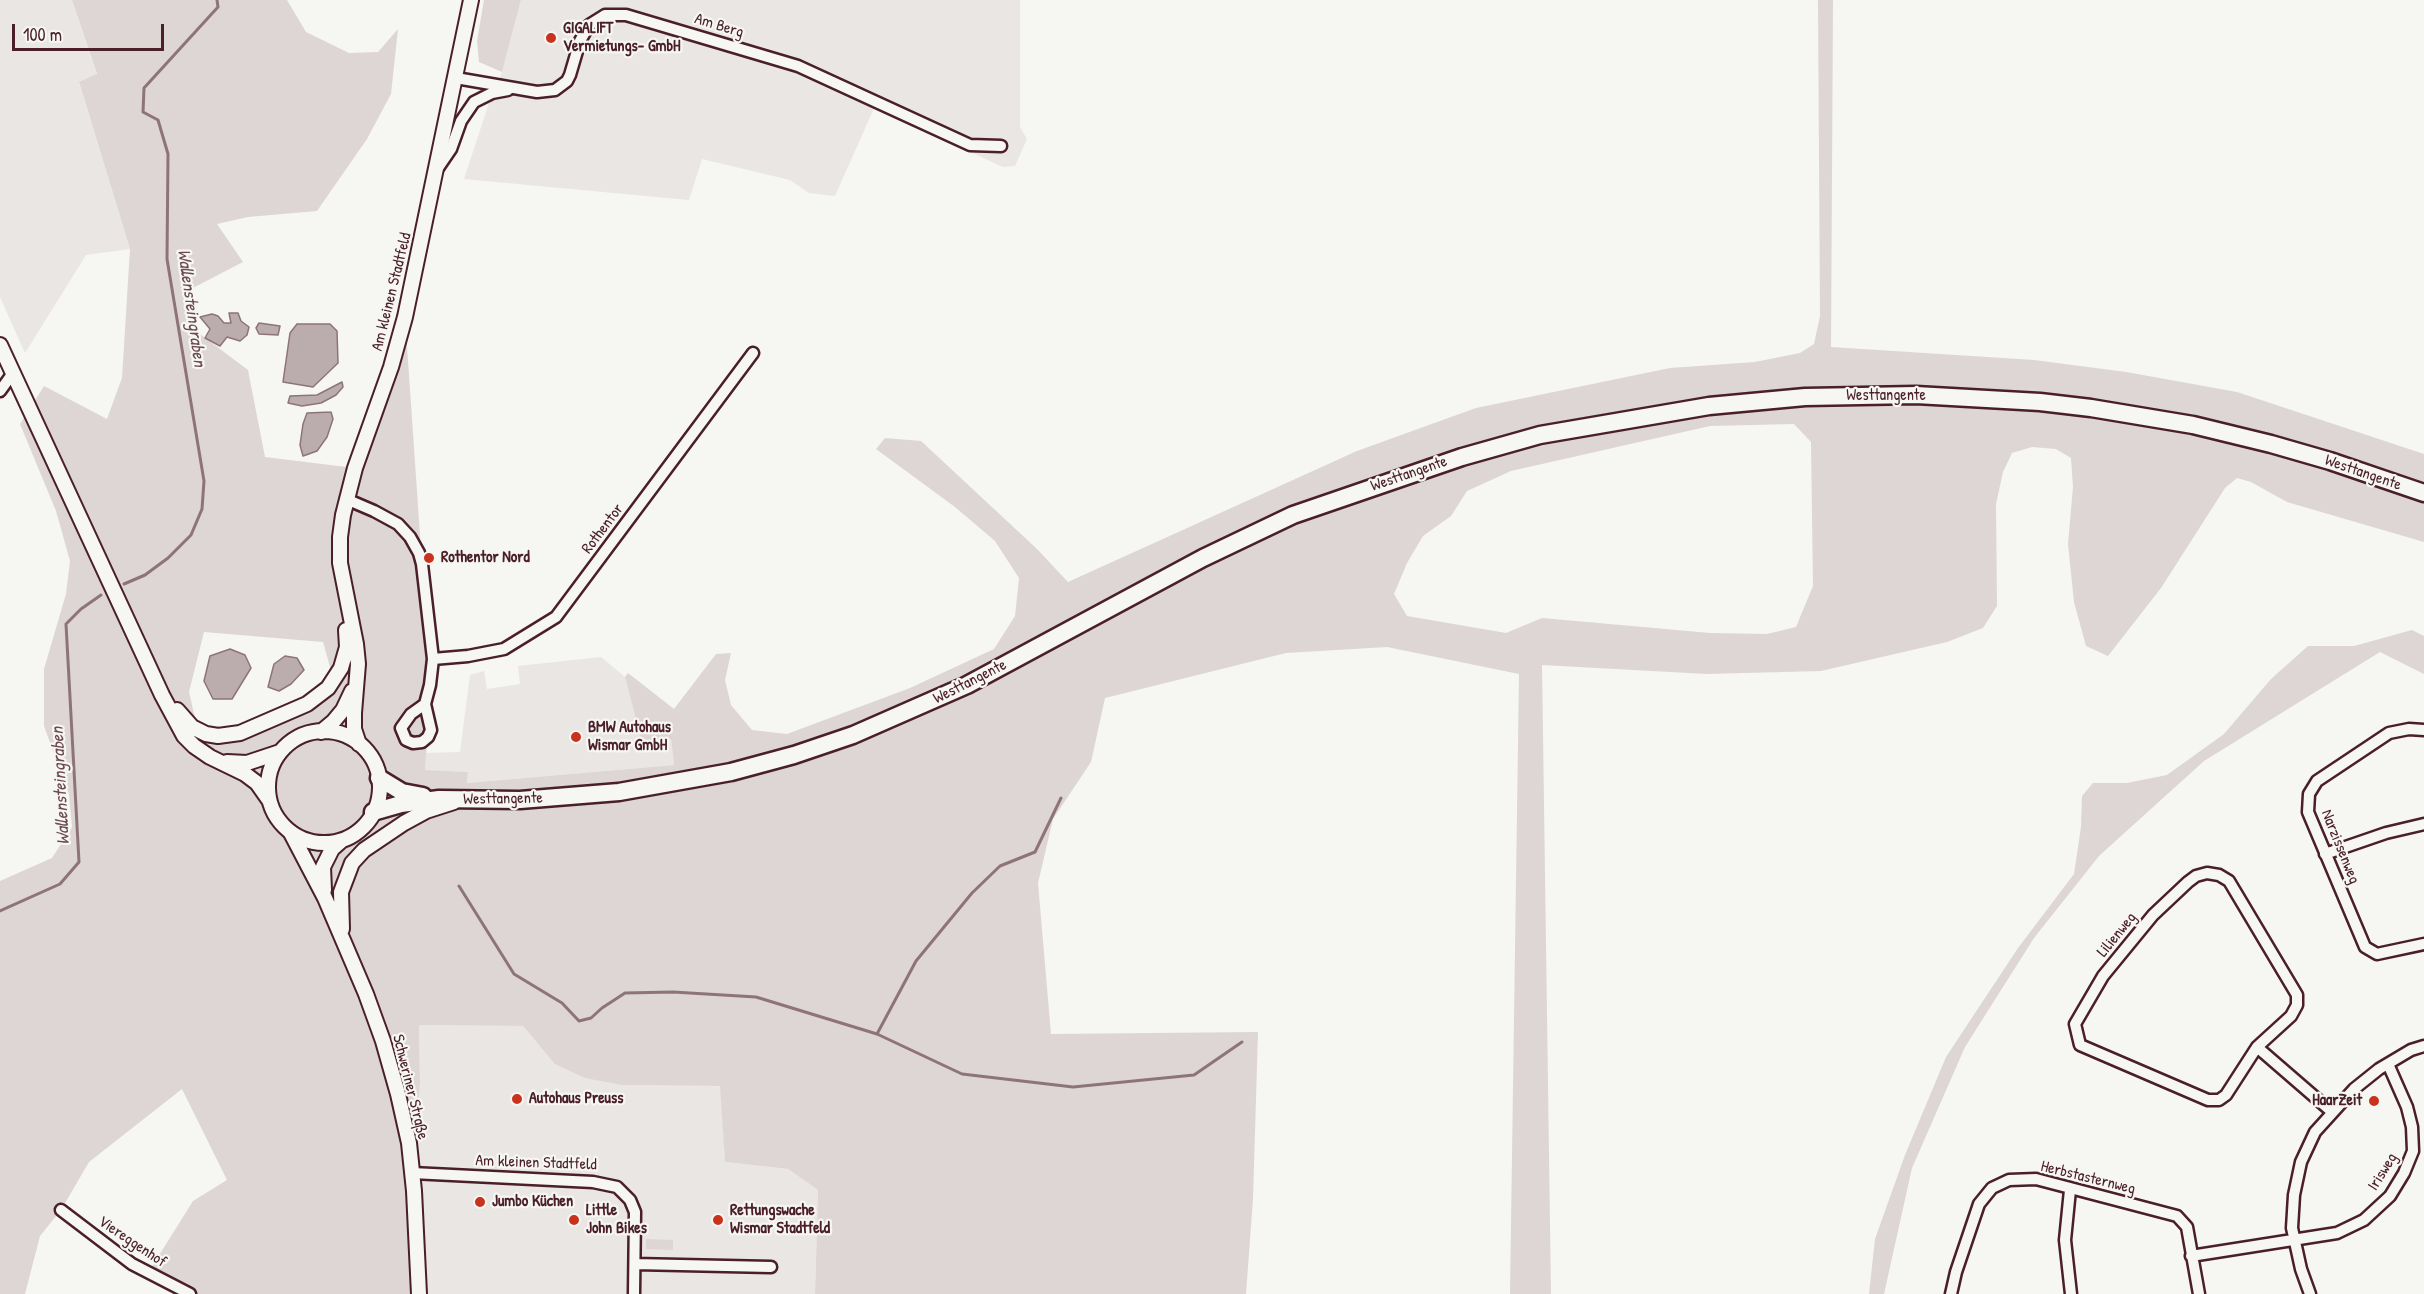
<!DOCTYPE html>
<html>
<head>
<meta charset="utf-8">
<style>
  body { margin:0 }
  #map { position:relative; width:2424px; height:1294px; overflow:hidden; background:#f6f6f2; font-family:"Patrick Hand",sans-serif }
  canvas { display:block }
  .scale { position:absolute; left:12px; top:24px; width:152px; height:27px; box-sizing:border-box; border:3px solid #4a1f2b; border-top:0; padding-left:8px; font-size:18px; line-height:21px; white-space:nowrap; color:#4a1f2b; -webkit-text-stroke:4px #f6f6f2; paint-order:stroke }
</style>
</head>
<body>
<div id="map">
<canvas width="2424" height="1294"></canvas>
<div class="scale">100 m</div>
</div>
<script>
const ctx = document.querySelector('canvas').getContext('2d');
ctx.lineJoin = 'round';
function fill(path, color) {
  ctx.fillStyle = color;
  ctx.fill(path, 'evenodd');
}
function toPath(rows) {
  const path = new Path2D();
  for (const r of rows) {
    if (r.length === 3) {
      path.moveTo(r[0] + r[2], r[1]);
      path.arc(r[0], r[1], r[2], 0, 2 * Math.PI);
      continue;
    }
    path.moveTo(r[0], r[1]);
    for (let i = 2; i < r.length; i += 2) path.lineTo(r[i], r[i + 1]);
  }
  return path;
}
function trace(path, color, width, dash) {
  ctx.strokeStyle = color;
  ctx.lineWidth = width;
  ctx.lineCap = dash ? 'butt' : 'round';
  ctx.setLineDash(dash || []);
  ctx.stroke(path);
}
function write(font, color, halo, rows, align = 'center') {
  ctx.font = font + ' "Patrick Hand",sans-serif';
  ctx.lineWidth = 4.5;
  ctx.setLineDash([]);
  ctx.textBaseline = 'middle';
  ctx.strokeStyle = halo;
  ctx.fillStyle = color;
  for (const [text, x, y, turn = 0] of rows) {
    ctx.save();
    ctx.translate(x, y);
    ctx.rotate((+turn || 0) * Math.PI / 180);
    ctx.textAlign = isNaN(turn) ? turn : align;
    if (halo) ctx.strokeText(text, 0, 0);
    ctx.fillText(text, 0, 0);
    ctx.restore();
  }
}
const built = toPath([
  [0,0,72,0,97,75,79,83,130,249,86,255,25,353,0,297],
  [521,0,1020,0,1020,127,1027,139,1015,166,1003,167,874,108,835,196,809,193,790,180,702,159,689,200,464,179,490,100,502,72],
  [601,657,625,677,642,743,671,739,674,765,467,783,468,772,425,770,426,753,460,752,470,675,484,671,487,689,520,684,518,666],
  [419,1025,523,1026,538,1044,622,1085,721,1086,725,1162,788,1169,818,1190,815,1294,417,1294,415,1203,420,1081]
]);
const green = toPath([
  [72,0,287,0,306,32,349,53,378,52,398,29,391,94,367,139,317,211,248,217,217,224,243,262,189,290,188,325,248,370,265,457,355,468,391,367,405,317,422,564,433,659,425,770,468,772,467,783,674,765,671,739,642,743,625,677,628,673,674,709,716,654,731,653,725,680,731,705,752,730,787,734,910,688,994,649,1015,616,1019,578,995,541,955,507,876,449,885,438,921,441,1037,549,1068,582,1357,451,1476,408,1670,368,1755,362,1800,353,1814,344,1820,316,1818,0,1833,0,1831,347,2034,360,2126,372,2237,392,2424,454,2424,486,2319,449,2175,415,2072,399,1981,390,1881,388,1813,390,1718,397,1614,413,1505,436,1404,467,1330,493,1207,548,996,661,905,704,842,730,756,756,676,777,676,781,794,755,853,735,967,685,1203,558,1293,515,1375,485,1462,457,1540,435,1709,406,1805,397,1916,395,2040,402,2193,425,2330,461,2424,493,2424,542,2287,502,2251,482,2237,478,2225,488,2161,588,2108,656,2086,646,2074,602,2068,544,2073,487,2071,458,2056,449,2032,447,2012,453,2003,472,1996,504,1997,606,1983,628,1947,642,1821,671,1707,674,1542,665,1551,1294,1510,1294,1519,674,1387,647,1286,653,1105,698,1091,762,1053,819,1038,883,1051,1034,1258,1032,1253,1199,1246,1294,815,1294,818,1190,788,1169,725,1162,720,1086,622,1085,585,1078,555,1064,523,1026,419,1025,420,1081,416,1168,421,1294,190,1294,148,1273,193,1201,227,1180,182,1089,89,1162,61,1210,40,1236,25,1294,0,1294,0,881,52,858,72,827,69,795,44,726,44,669,66,594,70,561,56,511,20,424,44,386,107,419,122,378,130,249,79,82,97,74],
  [1794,424,1811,442,1813,586,1796,627,1767,634,1710,633,1542,618,1506,633,1407,616,1394,594,1407,563,1423,536,1451,516,1467,491,1511,471,1710,426],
  [204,632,323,642,334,681,321,694,307,704,289,712,240,733,218,736,206,734,198,731,189,692],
  [484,0,521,0,502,72,479,62,477,41],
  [2412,630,2424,636,2424,674,2380,652,2204,761,2099,856,2034,938,1965,1047,1912,1168,1884,1294,1869,1294,1875,1239,1905,1155,1946,1057,2018,948,2074,874,2081,827,2082,796,2093,783,2127,783,2167,775,2224,734,2271,679,2308,646,2354,646],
  [646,1239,673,1240,673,1250,646,1249]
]);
const water = toPath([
  [229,313,238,313,241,321,249,327,247,335,240,341,227,337,220,346,205,338,210,329,200,317,212,314,218,316,224,323,231,323,229,313],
  [259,323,280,326,278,335,259,334,256,328,259,323],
  [297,324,330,324,337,331,338,363,313,387,283,382,290,333,297,324],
  [342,382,343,387,336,395,321,403,302,406,288,403,290,396,317,395,342,382],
  [331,412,333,419,327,437,317,451,303,456,300,445,303,424,307,413,331,412],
  [230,649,245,655,251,668,232,699,213,699,204,681,210,656,230,649],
  [285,656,297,658,304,670,291,684,279,691,268,687,274,664,285,656]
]);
const stream = toPath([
  [124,584,145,575,168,558,191,535,202,509,204,481,167,259,168,154,158,120,143,112,144,88,218,7,217,0],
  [459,886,514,974,562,1003,579,1021,591,1018,602,1008,625,993,673,992,756,997,877,1034,962,1074,1073,1087,1194,1075,1242,1042],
  [0,911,60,884,79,862,66,624,81,609,101,595],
  [877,1034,916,961,972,893,1000,866,1035,852,1061,798]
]);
const minor = toPath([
  [456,78,537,92,555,90,567,81,570,75,580,41,589,25,605,15,626,15,798,66,970,145,1001,146],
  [438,168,451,149,461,121,474,102,492,93,508,90],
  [0,391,13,373],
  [346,499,374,511,398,524,410,537,419,553,422,564,433,659,430,685,425,704,431,730,428,737,422,742,413,743,406,740,401,728,411,714,425,704],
  [433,659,468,656,504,649,556,617,753,353],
  [2424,730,2409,729,2389,733,2317,781,2309,794,2308,812,2365,947,2377,954,2424,944],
  [2325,854,2386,833,2424,824],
  [2207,873,2219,875,2229,881,2297,995,2297,1005,2291,1016,2257,1047,2226,1095,2219,1100,2208,1100,2080,1045,2075,1024,2103,976,2153,915,2188,882,2196,876,2207,873],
  [2257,1047,2331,1111],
  [412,1173,593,1182,617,1187,630,1200,635,1212,634,1294],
  [2070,1190,2065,1240,2071,1294],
  [61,1210,132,1264,190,1294],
  [2191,1256,2337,1233,2364,1220,2390,1196,2404,1173,2413,1151,2412,1127,2407,1107,2388,1064],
  [635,1264,771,1267],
  [1951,1294,1956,1272,1979,1204,1992,1188,2009,1180,2036,1179,2177,1216,2187,1227,2199,1294],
  [2310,1294,2301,1269,2292,1228,2294,1195,2301,1162,2315,1132,2354,1089,2379,1069,2411,1050,2424,1046]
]);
const major = toPath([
  [0,345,162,695,184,736,194,746,210,757,245,774,257,783,269,800],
  [177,710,192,727,206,734,218,736,240,733,307,704,328,688,341,668,347,647,346,630],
  [324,787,56],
  [321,732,333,722,343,710,352,691],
  [359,744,354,729,354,713,358,664,356,644,340,563,340,537,343,515,355,468,391,367,405,317,471,0],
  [227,762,247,763,280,752],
  [291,833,325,898,366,994,383,1041,398,1094,409,1143,414,1191,419,1294],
  [324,890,323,867,332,849,341,841],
  [342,929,341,892,352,863,364,850,404,823,426,811,454,802]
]);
const highway = toPath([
  [379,778,402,792,423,796],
  [373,812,401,804,439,799,520,800,619,792,731,772,794,755,853,735,967,685,1203,558,1293,515,1462,457,1540,435,1709,406,1805,397,1916,395,2040,402,2091,408,2193,425,2271,444,2330,461,2424,493]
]);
const markers = [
  [551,38,6,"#c8321e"],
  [429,558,6,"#c8321e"],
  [576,737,6,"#c8321e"],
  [517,1099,6,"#c8321e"],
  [2374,1101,6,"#c8321e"],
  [480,1202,6,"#c8321e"],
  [574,1220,6,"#c8321e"],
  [718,1220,6,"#c8321e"]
];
const streetNames = [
  ["Am Berg",719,26,17],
  ["Am kleinen Stadtfeld",392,292,-76],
  ["Westtangente",1886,396],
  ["Westtangente",2363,473,19],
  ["Westtangente",1409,474,-19],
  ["Rothentor",603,529,-53],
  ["Westtangente",970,682,-27],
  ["Westtangente",503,799,-1],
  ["Narzissenweg",2340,847,68],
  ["Lilienweg",2117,935,-51],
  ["Schweriner Straße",410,1087,76],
  ["Am kleinen Stadtfeld",536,1163,2],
  ["Irisweg",2383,1172,-58],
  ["Herbstasternweg",2088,1178,14],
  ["Viereggenhof",132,1242,34]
];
const poiNames = [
  ["GIGALIFT",563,29],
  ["Vermietungs- GmbH",563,47],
  ["Rothentor Nord",441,558],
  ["BMW Autohaus",588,728],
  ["Wismar GmbH",588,746],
  ["Autohaus Preuss",529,1099],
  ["HaarZeit",2362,1101,"right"],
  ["Jumbo Küchen",492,1202],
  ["Little",586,1211],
  ["John Bikes",586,1229],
  ["Rettungswache",730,1211],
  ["Wismar Stadtfeld",730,1229]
];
const waterNames = [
  ["Wallensteingraben",191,308,82],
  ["Wallensteingraben",61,786,-93]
];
fill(built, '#e9e6e3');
fill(green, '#ddd6d5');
fill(water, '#bbadae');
trace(water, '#8e747a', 1.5);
trace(stream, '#8e747a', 3);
trace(minor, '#4a1f2b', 15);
trace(major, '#4a1f2b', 18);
trace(highway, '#4a1f2b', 21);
trace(minor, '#f6f6f2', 10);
trace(major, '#f6f6f2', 14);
trace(highway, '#f6f6f2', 16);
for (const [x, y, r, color] of markers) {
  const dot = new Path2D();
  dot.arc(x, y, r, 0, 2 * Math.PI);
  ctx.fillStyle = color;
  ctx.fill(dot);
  trace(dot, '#f6f6f2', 2);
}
write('16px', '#4a1f2b', '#f6f6f2', streetNames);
write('bold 16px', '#4a1f2b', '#f6f6f2', poiNames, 'left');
write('italic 18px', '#6c4a52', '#f6f6f2', waterNames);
</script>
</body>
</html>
